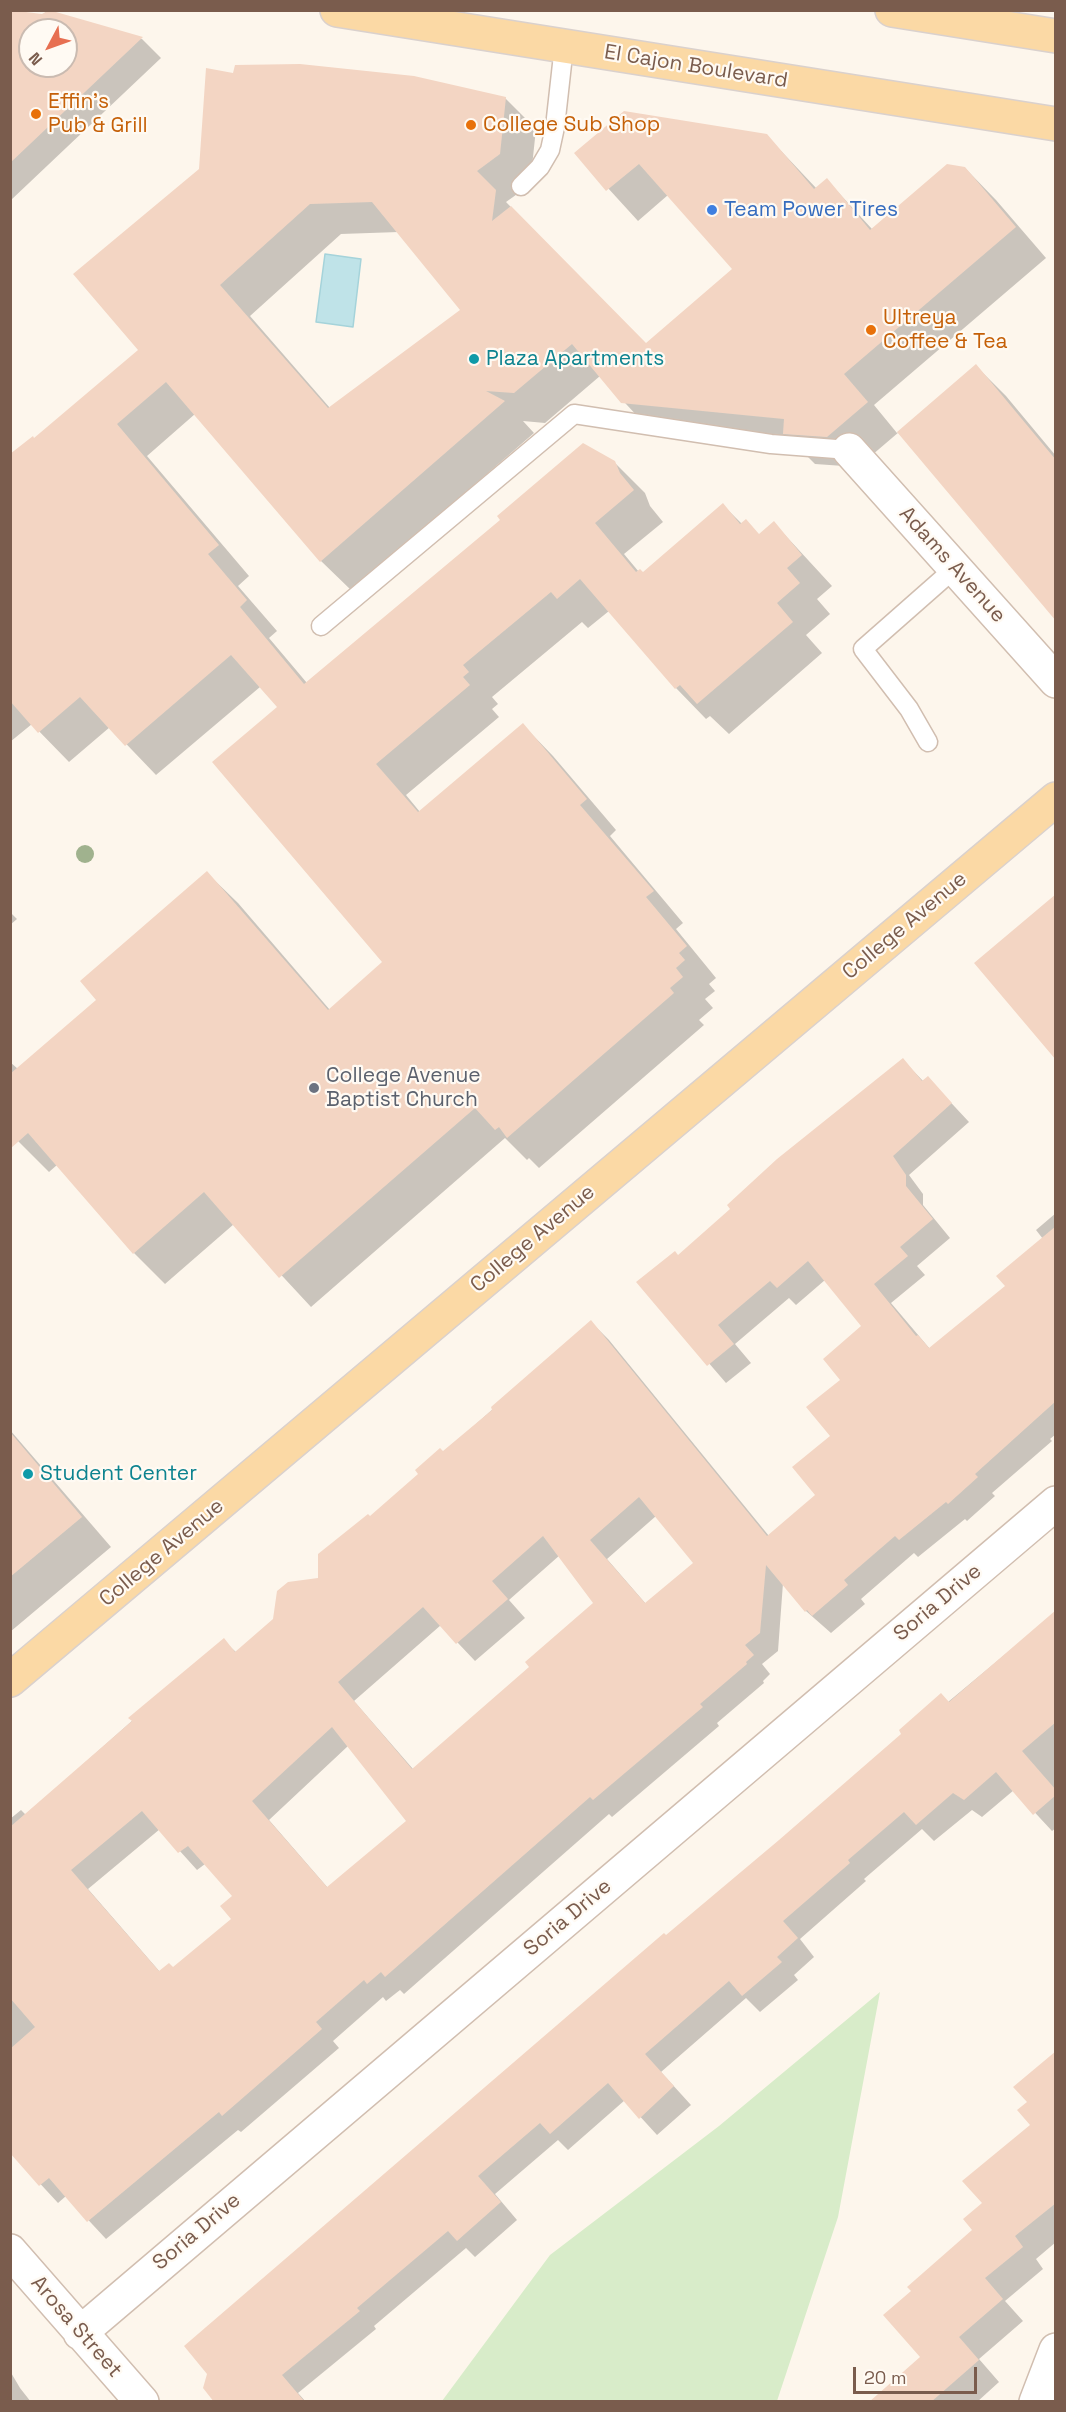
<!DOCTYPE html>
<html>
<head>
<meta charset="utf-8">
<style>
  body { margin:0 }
  #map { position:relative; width:1066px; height:2412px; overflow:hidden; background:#fdf6ec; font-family:"Space Grotesk",sans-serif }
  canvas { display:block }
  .frame { position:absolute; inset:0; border:12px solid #7a5c4d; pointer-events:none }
  .north { position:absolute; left:18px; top:18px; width:60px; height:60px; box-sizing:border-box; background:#fffaf3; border:2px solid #cabbb1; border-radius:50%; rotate:229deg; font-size:16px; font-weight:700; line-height:24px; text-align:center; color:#7a5c4d }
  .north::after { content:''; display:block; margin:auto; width:21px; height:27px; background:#e76f51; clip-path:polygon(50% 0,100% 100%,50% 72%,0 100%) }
  .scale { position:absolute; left:853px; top:2367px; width:124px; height:27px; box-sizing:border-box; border:3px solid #7a5c4d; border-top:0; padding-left:8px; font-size:18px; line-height:21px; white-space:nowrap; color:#7a5c4d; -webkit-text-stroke:4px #fffaf3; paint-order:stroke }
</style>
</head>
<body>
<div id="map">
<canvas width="1066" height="2412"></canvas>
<div class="frame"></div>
<div class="north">N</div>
<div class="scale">20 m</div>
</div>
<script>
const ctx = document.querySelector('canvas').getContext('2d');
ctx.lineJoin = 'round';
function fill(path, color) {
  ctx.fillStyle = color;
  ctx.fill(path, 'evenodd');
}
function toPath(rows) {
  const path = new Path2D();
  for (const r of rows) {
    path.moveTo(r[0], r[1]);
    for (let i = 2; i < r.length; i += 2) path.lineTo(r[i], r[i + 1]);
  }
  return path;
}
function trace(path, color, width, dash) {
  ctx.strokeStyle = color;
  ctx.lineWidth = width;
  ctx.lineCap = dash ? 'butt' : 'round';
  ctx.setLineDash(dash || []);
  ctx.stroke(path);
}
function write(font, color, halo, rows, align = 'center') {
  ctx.font = font + ' "Space Grotesk",sans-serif';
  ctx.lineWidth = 4.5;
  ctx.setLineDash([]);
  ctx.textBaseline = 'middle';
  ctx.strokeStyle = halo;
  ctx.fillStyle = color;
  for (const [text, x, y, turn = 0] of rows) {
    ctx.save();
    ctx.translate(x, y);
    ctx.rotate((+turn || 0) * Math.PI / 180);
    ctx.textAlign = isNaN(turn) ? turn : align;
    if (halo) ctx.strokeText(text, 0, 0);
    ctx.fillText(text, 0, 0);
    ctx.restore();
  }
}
const green = toPath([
  [880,1992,838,2217,777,2401,442,2401,550,2255,719,2126]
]);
const water = toPath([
  [325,254,361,259,353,327,316,322,325,254]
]);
const shadow = toPath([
  [10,10,43,16,46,11,142,39,161,58,10,201],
  [30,30,66,30,66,66,30,66],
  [234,75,505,98,536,129,530,185,506,202,646,345,734,270,668,195,638,221,576,153,767,136,817,189,827,180,872,229,965,168,996,200,1046,258,874,405,897,433,976,366,1006,396,1056,456,1056,617,899,432,858,467,815,464,798,447,653,433,600,376,545,423,523,421,534,433,352,591,321,561,195,414,147,456,249,576,238,586,277,631,269,638,307,683,614,462,645,493,650,506,663,522,624,554,639,572,644,574,723,505,742,524,760,536,774,523,832,586,817,599,830,614,806,635,822,653,729,734,710,716,706,719,676,688,609,611,588,628,582,622,492,697,498,704,492,709,499,717,406,795,420,812,523,725,553,756,616,830,610,836,683,923,676,929,716,978,709,984,715,991,705,999,713,1008,699,1020,704,1025,539,1168,529,1158,527,1160,505,1138,311,1307,234,1224,165,1284,134,1253,57,1165,49,1172,10,1133,10,1062,18,1069,98,1000,207,873,238,903,330,1010,384,963,279,708,260,687,156,775,110,727,69,762,32,724,10,742,10,460,140,350],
  [399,232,462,310,330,408,250,316,341,234],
  [10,912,17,919,10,925],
  [903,1060,924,1082,928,1078,969,1122,909,1175,923,1194,923,1205,950,1238,917,1266,925,1275,891,1303,930,1349,1007,1286,1043,1239,1036,1230,1056,1213,1056,1434,1050,1439,1052,1441,992,1493,995,1496,967,1521,965,1519,918,1557,914,1553,861,1599,865,1604,831,1633,806,1611,783,1583,778,1651,762,1664,770,1674,763,1681,764,1683,717,1723,719,1726,612,1817,609,1814,404,1994,400,1990,386,2001,383,1997,333,2041,339,2048,241,2132,238,2130,106,2239,66,2196,58,2203,10,2151,10,1819,21,1810,26,1815,223,1640,237,1653,319,1579,370,1518,591,1322,609,1340,769,1536,817,1495,832,1436,842,1380,863,1327,825,1280,796,1305,789,1298,735,1344,751,1363,726,1383,639,1282,678,1256],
  [656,1516,696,1563,646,1604,607,1559],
  [560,1555,598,1601,531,1667,413,1769,354,1701,441,1625,475,1661,525,1618,509,1600],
  [348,1746,409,1821,328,1888,269,1820],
  [160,1829,197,1870,205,1864,234,1897,233,1919,173,1969,160,1972,88,1889],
  [10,1430,111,1547,10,1632],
  [1056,1612,1056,1828,1052,1831,1014,1790,982,1817,972,1810,934,1841,922,1829,864,1879,866,1881,800,1939,814,1957,794,1975,798,1980,760,2012,746,1998,661,2072,691,2105,657,2135,625,2100,568,2150,558,2140,495,2194,517,2220,475,2257,466,2248,374,2326,376,2329,298,2393,306,2402,216,2402,666,1937],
  [1056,2052,1056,2242,1036,2259,1043,2269,1005,2301,1023,2321,979,2359,999,2382,977,2402,871,2402,922,2357,913,2291,974,2230,984,2203,1032,2125,1029,2102],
  [10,2371,20,2388,31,2402,10,2402]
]);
const building = toPath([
  [10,10,42,14,49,10,143,37,10,163],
  [30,30,66,30,66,66,30,66],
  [300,64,414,76,506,97,500,154,477,171,496,190,492,221,511,206,646,343,732,269,639,164,606,191,574,153,624,111,767,134,814,189,827,178,870,230,947,164,965,167,1016,227,844,374,868,402,827,437,783,434,784,419,621,403,572,344,514,393,486,391,505,401,320,562,166,382,117,424,219,545,208,554,247,600,240,607,304,684,500,520,497,516,583,443,615,461,620,473,634,490,595,523,636,572,640,569,643,572,723,503,740,524,746,519,759,534,774,521,802,555,787,568,800,583,777,603,793,622,697,704,680,685,675,689,580,579,557,599,551,592,463,665,469,672,463,677,470,685,376,764,418,812,523,723,587,799,580,805,654,891,646,897,687,946,679,953,685,960,676,968,683,977,670,988,674,993,507,1138,499,1127,495,1130,475,1108,279,1278,204,1192,133,1254,28,1133,10,1149,10,1074,96,1000,80,981,207,871,328,1010,382,962,212,762,277,707,231,655,125,746,80,697,38,733,10,701,10,454,33,436,34,438,138,350,73,274,199,169,206,68,233,73,235,65],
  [372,202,460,310,328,408,220,285,310,204],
  [976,364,1056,460,1056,621,897,432],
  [1056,894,1056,1060,974,963],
  [903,1058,922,1081,928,1076,952,1103,893,1156,906,1175,906,1186,933,1219,900,1247,908,1256,874,1284,916,1336,918,1335,929,1348,1005,1286,996,1276,1056,1226,1056,1401,975,1474,978,1477,948,1504,946,1502,899,1540,895,1536,844,1580,848,1585,812,1616,807,1610,805,1612,766,1565,760,1633,745,1645,754,1655,746,1662,747,1664,700,1704,703,1707,593,1800,590,1797,385,1977,381,1972,367,1984,364,1980,316,2022,322,2029,222,2116,219,2112,87,2222,49,2178,39,2186,10,2153,10,2049,35,2027,10,1998,10,1827,132,1721,128,1718,224,1638,235,1652,273,1619,277,1591,288,1582,318,1578,318,1554,368,1514,370,1516,418,1474,415,1470,440,1448,443,1451,492,1410,491,1407,591,1320,767,1536,815,1495,792,1467,830,1436,806,1407,840,1380,823,1359,861,1326,808,1261,777,1288,770,1281,718,1325,734,1344,707,1366,636,1282,675,1251,678,1255,730,1209,727,1205,777,1159],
  [639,1497,693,1563,645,1603,590,1540],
  [543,1536,593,1603,525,1662,529,1667,412,1769,338,1682,423,1607,456,1644,508,1599,492,1581],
  [332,1727,406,1821,327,1887,252,1801],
  [142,1811,178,1853,188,1846,232,1896,220,1906,231,1919,173,1967,169,1963,159,1971,71,1870],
  [10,1432,82,1517,10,1577],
  [1056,1610,1056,1722,1022,1751,1056,1790,1056,1795,1033,1815,996,1772,964,1800,953,1793,916,1825,904,1812,848,1860,850,1863,783,1921,798,1938,777,1957,782,1962,742,1996,729,1981,645,2054,674,2086,639,2119,608,2083,550,2134,540,2123,478,2176,501,2202,457,2241,448,2231,357,2308,360,2311,282,2375,305,2402,214,2402,203,2388,207,2374,184,2346,664,1933,666,1935,779,1840,901,1734,899,1730,941,1693,949,1702],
  [1056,2051,1056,2203,1015,2236,1023,2247,985,2278,1003,2299,959,2337,979,2360,931,2402,869,2402,920,2357,883,2315,911,2291,907,2287,972,2230,963,2219,982,2203,962,2181,1030,2125,1017,2110,1027,2102,1013,2087]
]);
const lane = toPath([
  [521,186,540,167,550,150,555,127,564,46],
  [321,626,574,414,771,444,849,450],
  [928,742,909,709,863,649,955,568]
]);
const street = toPath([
  [849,450,1056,681],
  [10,2251,142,2402],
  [80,2333,1056,1503],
  [1036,2402,1056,2350]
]);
const primary = toPath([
  [337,10,1056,124],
  [892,10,1056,36],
  [10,1680,1056,799]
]);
const trees = [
  [85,854]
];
const markers = [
  [36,114,6,"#e8710a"],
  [471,125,6,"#e8710a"],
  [712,210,6,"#3f7fe0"],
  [871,330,6,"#e8710a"],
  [474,359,6,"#0f9aa8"],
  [314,1088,6,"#6b7280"],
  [28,1474,6,"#0f9aa8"]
];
const streetNames = [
  ["El Cajon Boulevard",696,67,9],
  ["Adams Avenue",952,565,48],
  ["College Avenue",905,926,-40],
  ["College Avenue",533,1239,-40],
  ["College Avenue",162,1553,-40],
  ["Soria Drive",938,1603,-40],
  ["Soria Drive",568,1918,-40],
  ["Soria Drive",197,2232,-40],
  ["Arosa Street",76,2327,49]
];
const foodNames = [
  ["Effin's",48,102],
  ["Pub & Grill",48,126],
  ["College Sub Shop",483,125],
  ["Ultreya",883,318],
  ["Coffee & Tea",883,342]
];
const shopNames = [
  ["Team Power Tires",724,210]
];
const cultureNames = [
  ["Plaza Apartments",486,359],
  ["Student Center",40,1474]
];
const worshipNames = [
  ["College Avenue",326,1076],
  ["Baptist Church",326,1100]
];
fill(green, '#d8ecc9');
fill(water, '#bfe3e8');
trace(water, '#a5d3da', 1.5);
fill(shadow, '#0003');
fill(building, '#f3d5c3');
trace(lane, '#d1beb0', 21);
trace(street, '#d1beb0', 36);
trace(primary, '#dad1cd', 36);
trace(lane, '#fff', 18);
trace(street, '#fff', 33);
trace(primary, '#fbd9a5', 33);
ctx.fillStyle = '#a0b28e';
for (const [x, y] of trees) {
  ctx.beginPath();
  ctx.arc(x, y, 9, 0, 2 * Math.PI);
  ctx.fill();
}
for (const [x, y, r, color] of markers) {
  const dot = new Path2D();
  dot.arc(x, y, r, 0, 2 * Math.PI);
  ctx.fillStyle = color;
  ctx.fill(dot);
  trace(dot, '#fffaf3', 2);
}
write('21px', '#7a5c4d', '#fffaf3', streetNames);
write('21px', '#c56008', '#fffaf3', foodNames, 'left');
write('21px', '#366cbe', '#fffaf3', shopNames, 'left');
write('21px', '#0d838f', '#fffaf3', cultureNames, 'left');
write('21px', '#5b616d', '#fffaf3', worshipNames, 'left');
</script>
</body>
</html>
